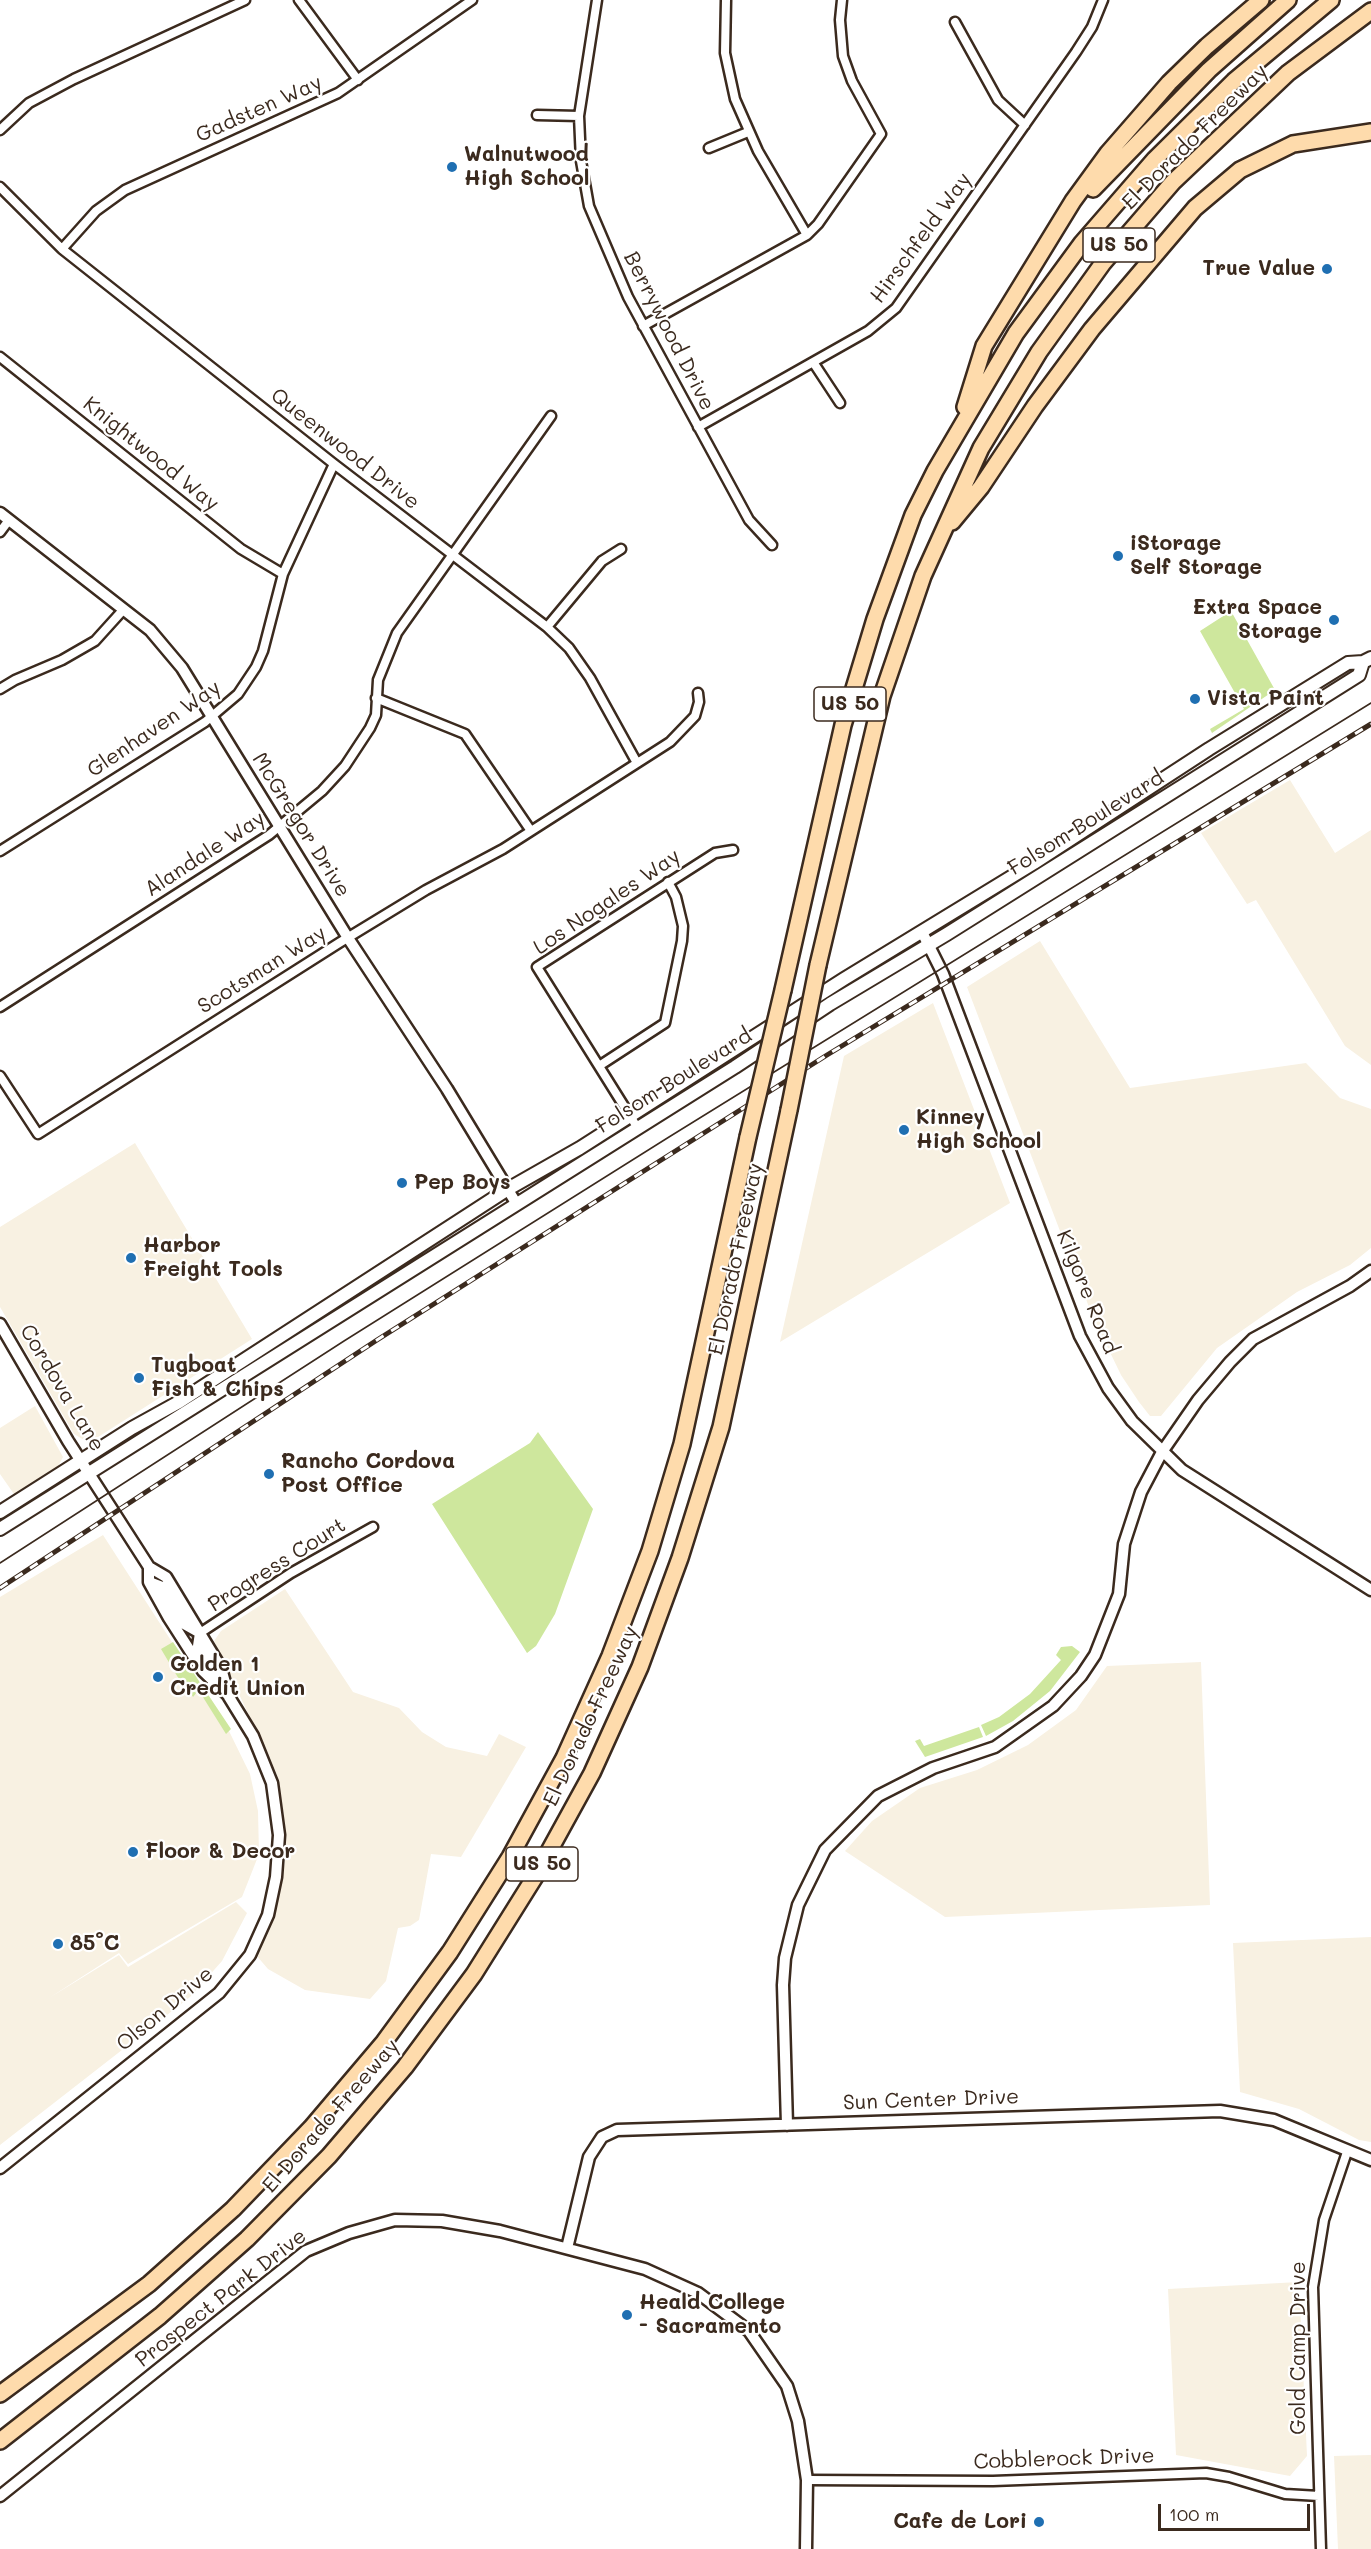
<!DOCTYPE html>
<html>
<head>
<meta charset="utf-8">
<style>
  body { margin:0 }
  #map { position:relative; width:1371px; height:2549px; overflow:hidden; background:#fff; font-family:Mali,sans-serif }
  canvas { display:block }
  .scale { position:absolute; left:1158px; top:2504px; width:152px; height:27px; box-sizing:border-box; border:3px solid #3b2a1e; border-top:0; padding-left:8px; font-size:18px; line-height:21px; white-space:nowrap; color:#3b2a1e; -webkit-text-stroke:4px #fff; paint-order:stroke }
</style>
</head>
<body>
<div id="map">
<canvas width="1371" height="2549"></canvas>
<div class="scale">100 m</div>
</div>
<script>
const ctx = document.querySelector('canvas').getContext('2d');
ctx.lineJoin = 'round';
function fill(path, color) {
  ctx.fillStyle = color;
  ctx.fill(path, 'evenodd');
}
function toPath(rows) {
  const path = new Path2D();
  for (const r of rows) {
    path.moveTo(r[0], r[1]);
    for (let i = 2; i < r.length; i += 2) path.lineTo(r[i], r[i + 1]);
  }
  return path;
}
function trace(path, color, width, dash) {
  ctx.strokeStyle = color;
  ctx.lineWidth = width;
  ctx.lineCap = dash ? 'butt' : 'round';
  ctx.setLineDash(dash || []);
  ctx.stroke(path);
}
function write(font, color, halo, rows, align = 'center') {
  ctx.font = font + ' Mali,sans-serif';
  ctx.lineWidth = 4.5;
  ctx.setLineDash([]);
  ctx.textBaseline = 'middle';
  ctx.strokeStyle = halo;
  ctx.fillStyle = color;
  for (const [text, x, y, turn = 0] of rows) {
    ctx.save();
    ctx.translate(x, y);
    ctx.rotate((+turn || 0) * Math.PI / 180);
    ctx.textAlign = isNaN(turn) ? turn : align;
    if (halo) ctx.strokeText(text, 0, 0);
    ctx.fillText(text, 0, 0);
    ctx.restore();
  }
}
const built = toPath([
  [1290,780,1335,853,1371,830,1371,1065,1345,1046,1256,900,1247,904,1201,833],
  [1040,941,1130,1088,1306,1063,1340,1098,1371,1109,1371,1248,1350,1265,1297,1292,1217,1348,1161,1416,1150,1416,1139,1402,1121,1375,1092,1315,967,987],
  [933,1003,1010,1203,780,1342,844,1056],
  [135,1143,252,1339,98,1437,84,1440,74,1434,0,1307,0,1227],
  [35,1406,63,1457,56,1470,16,1497,0,1474,0,1428],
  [103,1535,228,1729,250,1774,258,1811,259,1854,242,1897,128,1964,119,1953,49,1998,119,1955,128,1967,236,1902,247,1913,222,1961,190,1997,0,2145,0,1597],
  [285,1589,353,1692,399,1708,422,1732,446,1747,487,1756,499,1734,526,1747,461,1857,431,1854,419,1920,410,1926,398,1928,386,1981,370,1999,305,1990,268,1969,256,1955,278,1899,285,1861,284,1816,277,1775,214,1641,221,1631],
  [1201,1662,1210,1905,945,1917,845,1851,872,1821,920,1788,977,1770,1028,1745,1076,1710,1107,1666],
  [1371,1937,1371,2142,1359,2140,1299,2109,1240,2092,1233,1943],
  [1299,2282,1307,2456,1290,2476,1176,2455,1168,2289],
  [1371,2455,1371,2549,1338,2549,1334,2456]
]);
const green = toPath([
  [1231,611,1275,690,1212,733,1210,729,1244,709,1200,631],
  [538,1432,593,1509,555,1614,536,1646,527,1653,432,1504,530,1443],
  [173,1642,231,1729,226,1734,201,1694,197,1692,193,1697,189,1690,186,1691,161,1649],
  [1072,1646,1080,1652,1050,1691,1013,1721,986,1736,981,1725,999,1717,1030,1694,1061,1660,1056,1655,1061,1647],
  [979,1727,983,1737,925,1757,915,1741,920,1739,924,1746]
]);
const minor = toPath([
  [299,0,358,80],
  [597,0,579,116,581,161,589,206,628,297,749,520,772,545],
  [726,0,725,53,735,99,758,151,807,235],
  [955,22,998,100,1025,125],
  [537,115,579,116],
  [0,130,29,103,74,79,245,0],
  [709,148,748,132],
  [0,187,62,249,334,464,547,627,569,648,590,678,637,763],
  [62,249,96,211,125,190,338,93,472,0],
  [643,326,807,235,818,224,881,134,852,81,843,56,840,20,842,0],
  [0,357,241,549,283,574],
  [813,362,840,403],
  [698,427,868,331,896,308,1076,52,1092,27,1103,0],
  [0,532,9,520],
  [547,627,602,561,621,549],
  [0,689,15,680,62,660,95,641,123,610],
  [376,698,465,734,531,831],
  [0,851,205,722,238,694,256,667,263,651,283,574,334,464],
  [0,1007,269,835,322,791,345,766,370,728,376,715,378,680,397,633,551,416],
  [599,1066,665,1023,682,941,683,926,676,897,668,882],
  [0,1076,38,1134,339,943,426,890,503,849,670,742,695,716,699,702,698,693],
  [637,1127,537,967,715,853,733,850],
  [200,1633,291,1573,373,1527],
  [807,2480,993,2481,1206,2473,1229,2477,1285,2494,1319,2496],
  [1321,2549,1313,2287,1324,2220,1347,2152]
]);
const tertiary = toPath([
  [0,513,150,630,182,668,348,938,447,1089,516,1203],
  [922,932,943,974,1080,1336,1108,1388,1132,1421,1182,1470,1371,1590],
  [0,1324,68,1441,149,1567,166,1577,221,1668,229,1697,253,1736,272,1783,279,1835,276,1877,268,1915,250,1955,219,1993,0,2168],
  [149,1567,149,1582,169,1618,203,1671,229,1696],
  [149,1582,162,1587,184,1624,200,1633],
  [200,1633,198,1646,213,1674,213,1684],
  [787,2125,783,1985,785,1958,798,1905,825,1850,878,1796,933,1768,995,1747,1053,1706,1081,1676,1095,1655,1119,1594,1124,1544,1141,1492,1162,1452,1198,1400,1230,1362,1253,1339,1350,1286,1371,1271],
  [567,2248,589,2157,602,2137,617,2130,1220,2111,1274,2120,1371,2160],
  [0,2496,306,2251,349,2233,395,2220,442,2221,500,2231,645,2269,698,2293,749,2331,787,2386,798,2421,807,2480,806,2549]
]);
const secondary = toPath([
  [0,1512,132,1428,179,1402,508,1189,580,1148,844,979,1034,863,1209,749,1348,663,1363,662,1371,658],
  [0,1529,735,1067,830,1004,947,934,1359,675,1363,662]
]);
const motorway = toPath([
  [1093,189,1209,70,1288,0],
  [965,407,984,346,1073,201,1108,153,1169,83,1207,46,1261,0],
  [952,522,981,487,1035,406,1092,329,1195,208,1240,170,1293,144,1371,132],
  [818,965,882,696,923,576,981,448,1039,352,1103,263,1173,182,1288,73,1371,11],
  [783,990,843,725,875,619,913,515,935,471,1016,333,1082,243,1155,159,1234,81,1331,0],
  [0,2394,149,2284,233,2209,311,2128,384,2042,450,1952,510,1857,564,1758,610,1656,650,1551,682,1444,748,1137],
  [0,2441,160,2316,247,2239,329,2156,405,2067,474,1974,536,1875,592,1773,640,1667,680,1558,721,1427,789,1110]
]);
const tram = toPath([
  [0,1563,344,1341,669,1137,1371,703]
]);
const rail = toPath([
  [0,1588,377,1340,827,1055,1371,724]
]);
const motorwayBridge = toPath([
  [789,1110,818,965],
  [748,1137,783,990]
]);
const markers = [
  [452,167,6,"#1f6fb2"],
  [1327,269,6,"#1f6fb2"],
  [1118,556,6,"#1f6fb2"],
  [1334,620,6,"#1f6fb2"],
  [1195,699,6,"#1f6fb2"],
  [904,1130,6,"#1f6fb2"],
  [402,1183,6,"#1f6fb2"],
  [131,1258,6,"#1f6fb2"],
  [139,1378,6,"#1f6fb2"],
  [269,1474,6,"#1f6fb2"],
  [158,1677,6,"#1f6fb2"],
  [133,1852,6,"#1f6fb2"],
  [58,1944,6,"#1f6fb2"],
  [627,2315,6,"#1f6fb2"],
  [1039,2522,6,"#1f6fb2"]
];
const shields = [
  [1119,245,72],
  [850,704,72],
  [542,1864,72]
];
const shieldNames = [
  ["US 50",1119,245],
  ["US 50",850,704],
  ["US 50",542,1864]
];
const streetNames = [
  ["Gadsten Way",259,109,-24],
  ["El Dorado Freeway",1195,137,-45],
  ["Hirschfeld Way",921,238,-54],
  ["Berrywood Drive",669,331,63],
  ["Queenwood Drive",345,449,38],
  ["Knightwood Way",151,454,39],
  ["Glenhaven Way",154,729,-34],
  ["Folsom Boulevard",1086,823,-32],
  ["McGregor Drive",301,825,58],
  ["Alandale Way",205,854,-33],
  ["Los Nogales Way",607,902,-34],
  ["Scotsman Way",262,970,-32],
  ["Folsom Boulevard",674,1081,-32],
  ["El Dorado Freeway",736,1259,-78],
  ["Kilgore Road",1087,1292,68],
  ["Cordova Lane",62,1388,59],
  ["Progress Court",277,1565,-32],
  ["El Dorado Freeway",591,1716,-65],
  ["Olson Drive",165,2009,-40],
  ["Sun Center Drive",931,2100,-2],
  ["El Dorado Freeway",331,2116,-49],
  ["Prospect Park Drive",221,2298,-38],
  ["Gold Camp Drive",1299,2348,-90],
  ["Cobblerock Drive",1064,2459,-2]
];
const poiNames = [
  ["Walnutwood",464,155],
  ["High School",464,179],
  ["True Value",1315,269,"right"],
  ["iStorage",1130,544],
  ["Self Storage",1130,568],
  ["Extra Space",1322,608,"right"],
  ["Storage",1322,632,"right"],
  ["Vista Paint",1207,699],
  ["Kinney",916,1118],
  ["High School",916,1142],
  ["Pep Boys",414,1183],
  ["Harbor",143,1246],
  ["Freight Tools",143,1270],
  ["Tugboat",151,1366],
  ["Fish & Chips",151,1390],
  ["Rancho Cordova",281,1462],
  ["Post Office",281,1486],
  ["Golden 1",170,1665],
  ["Credit Union",170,1689],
  ["Floor & Decor",145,1852],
  ["85°C",70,1944],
  ["Heald College",639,2303],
  ["- Sacramento",639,2327],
  ["Cafe de Lori",1027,2522,"right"]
];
fill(built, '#f8f1e2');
fill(green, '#cee79d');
trace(minor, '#3b2a1e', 13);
trace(tertiary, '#3b2a1e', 15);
trace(secondary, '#3b2a1e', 16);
trace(motorway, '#3b2a1e', 20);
trace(minor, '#fff', 8);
trace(tertiary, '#fff', 10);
trace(secondary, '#fff', 12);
trace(motorway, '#fedbac', 15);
trace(tram, '#3b2a1e', 1.5);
trace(rail, '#3b2a1e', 5);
trace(rail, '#fff', 3, [9]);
trace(motorwayBridge, '#3b2a1e', 20, []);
trace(motorwayBridge, '#fedbac', 15);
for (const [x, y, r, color] of markers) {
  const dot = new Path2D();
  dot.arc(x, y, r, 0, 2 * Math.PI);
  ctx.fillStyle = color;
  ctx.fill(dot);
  trace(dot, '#fff', 2);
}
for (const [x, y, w] of shields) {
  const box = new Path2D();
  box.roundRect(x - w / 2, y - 17, w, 34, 4.5);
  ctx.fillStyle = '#fff';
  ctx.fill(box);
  trace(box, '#3b2a1e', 1.5);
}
write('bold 20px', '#3b2a1e', null, shieldNames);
write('21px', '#3b2a1e', '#fff', streetNames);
write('bold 21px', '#3b2a1e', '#fff', poiNames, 'left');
</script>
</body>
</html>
